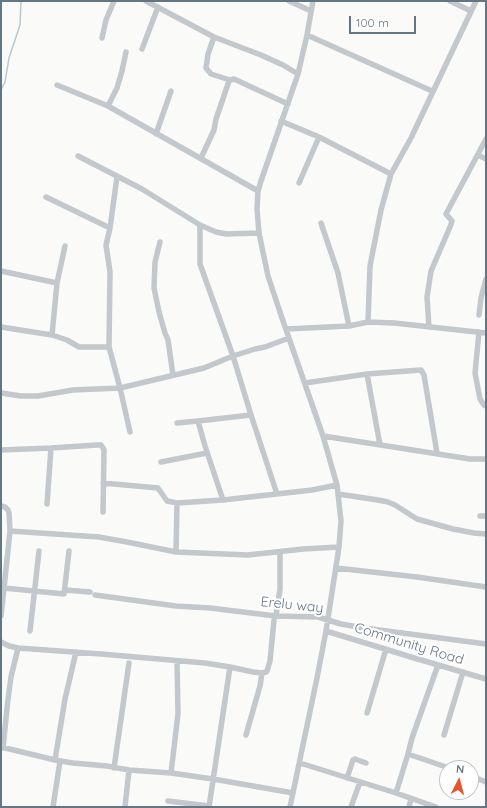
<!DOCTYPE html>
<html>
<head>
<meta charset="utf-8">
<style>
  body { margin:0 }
  #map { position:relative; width:487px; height:808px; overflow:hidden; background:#fafaf8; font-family:Quicksand,sans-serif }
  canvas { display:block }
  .frame { position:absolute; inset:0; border:2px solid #657683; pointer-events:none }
  .north { position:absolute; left:439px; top:760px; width:40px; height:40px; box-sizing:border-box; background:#fff; border:1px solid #c1c8cd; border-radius:50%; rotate:6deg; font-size:11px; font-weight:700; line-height:16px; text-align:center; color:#657683 }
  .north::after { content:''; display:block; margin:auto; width:14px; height:18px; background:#e4572e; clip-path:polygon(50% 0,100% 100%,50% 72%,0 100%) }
  .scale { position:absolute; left:349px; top:16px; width:67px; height:18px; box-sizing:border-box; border:2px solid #657683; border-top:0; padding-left:5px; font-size:12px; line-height:14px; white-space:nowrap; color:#657683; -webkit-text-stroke:3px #fff; paint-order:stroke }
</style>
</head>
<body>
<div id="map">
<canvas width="487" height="808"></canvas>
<div class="frame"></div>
<div class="north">N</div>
<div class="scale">100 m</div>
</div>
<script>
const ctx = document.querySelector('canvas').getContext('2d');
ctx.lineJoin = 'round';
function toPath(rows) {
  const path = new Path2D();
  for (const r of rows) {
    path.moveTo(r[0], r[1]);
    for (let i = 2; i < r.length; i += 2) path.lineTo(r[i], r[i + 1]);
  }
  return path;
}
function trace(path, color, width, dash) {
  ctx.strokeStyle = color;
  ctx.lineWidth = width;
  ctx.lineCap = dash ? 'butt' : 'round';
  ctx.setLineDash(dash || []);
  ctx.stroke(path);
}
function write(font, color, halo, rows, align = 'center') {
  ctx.font = font + ' Quicksand,sans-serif';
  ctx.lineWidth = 4;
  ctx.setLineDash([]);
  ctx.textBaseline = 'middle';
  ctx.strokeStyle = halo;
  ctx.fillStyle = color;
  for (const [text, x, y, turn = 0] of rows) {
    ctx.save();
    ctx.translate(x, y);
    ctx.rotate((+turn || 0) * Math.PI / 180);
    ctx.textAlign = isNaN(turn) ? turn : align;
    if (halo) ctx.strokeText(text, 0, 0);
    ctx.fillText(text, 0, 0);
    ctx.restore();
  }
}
const stream = toPath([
  [1,90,5,82,9,58,20,25,21,1]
]);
const minor = toPath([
  [146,1,214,37,261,55,283,65,298,74],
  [289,1,311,11],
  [450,1,471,11],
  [307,35,432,91],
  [214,37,208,54,206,68,211,74,230,80],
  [102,38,106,20,114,1],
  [142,49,158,7],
  [57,85,108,106,258,191],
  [108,106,117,88,122,71,126,52],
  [281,121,319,137,391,174],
  [156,134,171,91],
  [478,155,486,159],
  [78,156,142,189,200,225,216,232,226,234,259,233],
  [201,158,214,130,216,119,229,81,230,80,234,79,288,104],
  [117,177,110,228,106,245,110,272,109,347,120,388,130,432],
  [299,183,319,137],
  [46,197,110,228],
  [321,223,338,273,349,326],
  [200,225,200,264,233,356,251,415,277,494],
  [160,242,155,262,154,288,159,312,165,333,168,340,173,375],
  [1,271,57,283],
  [479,315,481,298,486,279],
  [368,322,370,266,381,210,391,174,411,138,476,1],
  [1,327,52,335,67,340,79,347,109,347],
  [429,327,427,297,431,271,450,227,452,221,446,214,486,139],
  [286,329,349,326,368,322,394,323,486,333],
  [479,332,475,373,480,399,484,405,486,406],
  [52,335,57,283,65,246],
  [367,374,380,445],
  [305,383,367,374,421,370,424,375,437,453],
  [1,393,21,396,38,396,73,390,120,388,204,368,233,356,255,349,265,347,289,338],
  [177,423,198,421],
  [323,436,470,459,486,459],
  [1,450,51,448,97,445,101,445,103,448,104,450,103,512],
  [161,462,207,453],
  [103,483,158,488,167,501,177,503,223,500,312,490,337,485],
  [338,494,378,500,388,502,395,505,417,519,453,529,474,533,486,534],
  [223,500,205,446,198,421,251,415],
  [47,504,51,448],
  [1,506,5,507,8,510,9,513,10,531,99,537,127,542,176,552,248,555,303,549,339,547],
  [480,516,486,516],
  [10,531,4,588,64,594,69,551],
  [176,552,177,503],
  [336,568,417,577,486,587],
  [65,590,90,592],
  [95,595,176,606,210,608,276,616,318,617,341,624,364,628,486,644],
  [1,616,4,588],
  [276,616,280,589,280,552],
  [30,631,39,551],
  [326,631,411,657,486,679],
  [1,642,9,646,18,648,101,654,205,663,230,667,253,672,262,673],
  [367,713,386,649],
  [246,735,260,686,262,673,266,672,267,671,270,661,274,620],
  [444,735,463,672],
  [1,747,55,760,73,763,107,766,129,770,171,773,213,779,293,793],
  [3,748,8,699,11,677,18,648],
  [408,754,449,768],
  [55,760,65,699,76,652],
  [300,763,396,793,436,807],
  [114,768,129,663],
  [171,773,178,714,177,661],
  [471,776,486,782],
  [347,778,353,760,355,759,366,763],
  [396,793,408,754,412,738,438,665],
  [168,801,209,806],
  [53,807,60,761],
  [125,807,129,770],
  [209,807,230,667],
  [290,807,317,678,326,631,339,547,341,521,337,485,323,436,282,318,268,276,259,233,257,209,258,191,261,181,298,74,307,35,313,1],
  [351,807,360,782],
  [409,807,411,799]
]);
const streetNames = [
  ["Erelu way",292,605,6],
  ["Community Road",409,644,17]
];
trace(stream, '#bbc7cb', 1.5);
trace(minor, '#c3c8cc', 5.5);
write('14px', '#657683', '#fff', streetNames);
</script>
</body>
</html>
